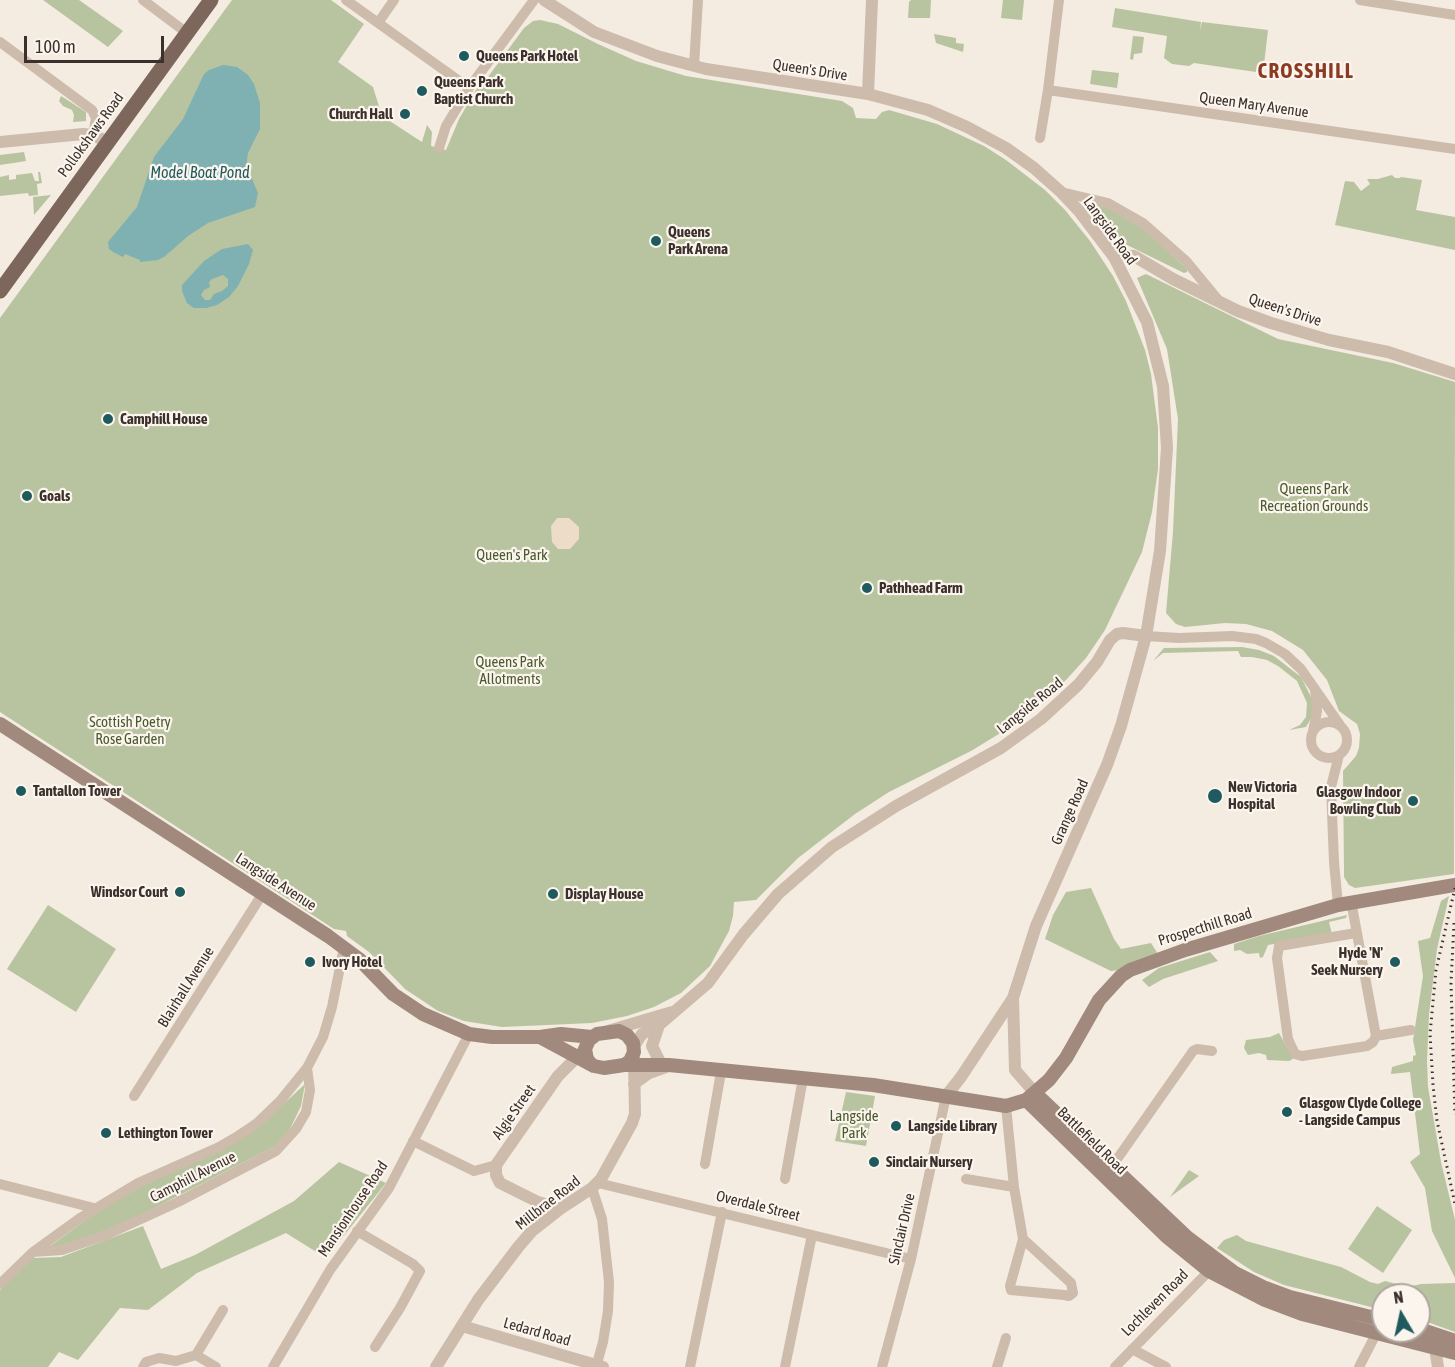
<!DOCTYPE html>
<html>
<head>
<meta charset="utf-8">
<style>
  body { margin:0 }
  #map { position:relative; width:1455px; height:1367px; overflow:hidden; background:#f4ebe1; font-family:"Asap Condensed",sans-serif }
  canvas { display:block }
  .north { position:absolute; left:1371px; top:1283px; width:60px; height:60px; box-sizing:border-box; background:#fbf5ee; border:2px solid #aea6a0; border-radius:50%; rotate:351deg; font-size:16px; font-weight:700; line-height:24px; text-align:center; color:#3b302b }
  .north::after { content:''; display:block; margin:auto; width:21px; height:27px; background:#1f5a5e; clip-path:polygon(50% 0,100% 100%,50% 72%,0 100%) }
  .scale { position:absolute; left:24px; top:36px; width:140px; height:27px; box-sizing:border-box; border:3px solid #3b302b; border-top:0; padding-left:8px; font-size:18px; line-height:21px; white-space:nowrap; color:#3b302b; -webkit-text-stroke:4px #fbf5ee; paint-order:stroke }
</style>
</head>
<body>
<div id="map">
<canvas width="1455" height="1367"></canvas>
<div class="north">N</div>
<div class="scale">100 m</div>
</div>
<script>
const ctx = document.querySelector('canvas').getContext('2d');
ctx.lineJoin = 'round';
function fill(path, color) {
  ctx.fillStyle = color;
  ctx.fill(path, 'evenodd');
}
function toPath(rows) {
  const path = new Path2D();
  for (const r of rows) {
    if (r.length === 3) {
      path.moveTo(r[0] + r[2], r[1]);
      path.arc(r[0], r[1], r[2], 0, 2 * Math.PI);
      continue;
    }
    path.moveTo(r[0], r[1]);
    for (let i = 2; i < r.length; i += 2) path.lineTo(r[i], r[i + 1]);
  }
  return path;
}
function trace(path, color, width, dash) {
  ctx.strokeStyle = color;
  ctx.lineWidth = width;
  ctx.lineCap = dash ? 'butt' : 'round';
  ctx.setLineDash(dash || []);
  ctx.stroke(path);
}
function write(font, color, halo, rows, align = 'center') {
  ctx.font = font + ' "Asap Condensed",sans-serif';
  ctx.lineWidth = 4.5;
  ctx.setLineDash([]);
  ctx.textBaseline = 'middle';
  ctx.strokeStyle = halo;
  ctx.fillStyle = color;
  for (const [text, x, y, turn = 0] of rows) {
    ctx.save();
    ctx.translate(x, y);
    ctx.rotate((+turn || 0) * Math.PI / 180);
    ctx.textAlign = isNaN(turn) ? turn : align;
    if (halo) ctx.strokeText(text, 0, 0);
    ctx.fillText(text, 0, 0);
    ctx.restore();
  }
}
const green = toPath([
  [43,0,79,0,123,31,108,47],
  [232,0,331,0,364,24,338,62,373,87,382,116,422,142,427,125,432,132,431,146,446,150,459,119,480,83,485,81,524,28,533,21,540,20,558,24,598,44,636,61,686,76,842,101,853,108,856,118,876,119,882,112,889,110,937,124,984,146,1006,160,1045,190,1065,210,1090,241,1113,276,1126,301,1145,350,1151,374,1158,428,1158,469,1152,512,1142,552,1105,630,1086,658,1066,680,1002,732,971,751,889,792,855,814,798,858,756,900,734,902,733,916,729,931,710,966,681,993,654,1007,627,1016,592,1023,502,1027,464,1021,438,1011,405,989,369,952,347,936,346,931,334,929,0,712,0,318],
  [911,0,931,0,930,18,908,18,909,2],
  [1003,0,1024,0,1022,20,1001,18],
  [1115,8,1201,22,1200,30,1202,22,1268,30,1263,73,1194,63,1189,66,1172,64,1164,58,1167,36,1112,27],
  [934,34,956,38,956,43,964,44,963,52,936,43],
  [1133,36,1144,37,1142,53,1134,54,1133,60,1130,59],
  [1092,70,1119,73,1117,88,1090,84],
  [61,96,86,112,86,121,73,122,74,115,72,110,63,106,59,101],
  [24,152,26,161,0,165,0,155],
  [38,172,40,172,42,183,37,184,38,195,29,196,28,193,0,196,0,177,9,175,9,180,16,179,16,175,32,173,35,181,39,181],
  [1392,175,1395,178,1400,178,1401,177,1422,180,1416,210,1455,217,1455,250,1335,225,1345,181,1354,182,1361,191,1370,184,1367,179,1378,179],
  [51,195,34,215,33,197],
  [1094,204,1108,208,1144,229,1187,269,1187,272,1184,273,1125,244,1093,207],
  [1146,274,1278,339,1393,363,1455,382,1454,874,1355,888,1349,885,1344,877,1344,870,1343,771,1356,756,1359,748,1360,734,1357,724,1339,711,1327,680,1303,650,1272,631,1246,624,1225,623,1185,627,1176,624,1166,613,1173,532,1178,419,1167,349,1137,278],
  [1242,647,1259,650,1274,656,1301,677,1314,703,1313,715,1306,727,1289,730,1300,725,1306,717,1307,703,1297,681,1278,666,1267,660,1252,657,1241,657,1238,651,1163,653,1153,661,1164,648],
  [1091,888,1114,939,1121,949,1151,943,1158,954,1120,970,1111,971,1045,939,1053,915,1066,892],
  [1449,896,1437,949,1429,1014,1427,1061,1428,1087,1441,1162,1455,1220,1455,1278,1432,1231,1425,1188,1410,1162,1420,1154,1410,1072,1391,1074,1392,1067,1413,1061,1413,1056,1416,1055,1413,1040,1423,976,1418,941,1430,938,1441,901],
  [48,905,116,949,76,1012,7,969],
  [1347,915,1346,918,1329,922,1332,934,1268,945,1263,957,1260,958,1259,953,1247,954,1240,950,1234,951,1234,944,1259,936],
  [1210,952,1218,961,1163,979,1149,987,1142,980,1159,968],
  [1279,1033,1293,1059,1289,1061,1267,1060,1266,1055,1259,1053,1248,1055,1244,1048,1246,1040,1270,1037],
  [305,1084,301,1106,290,1129,275,1146,135,1218,62,1248,49,1247,91,1216,137,1187,260,1126],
  [846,1092,875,1096,866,1146,835,1141],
  [339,1162,386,1183,326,1258,286,1233,197,1273,148,1310,120,1308,78,1360,59,1352,48,1367,0,1367,0,1290,33,1258,61,1257,143,1226,161,1269,195,1255,294,1201],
  [1189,1170,1199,1176,1170,1197],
  [1377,1206,1412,1230,1383,1273,1348,1249],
  [1237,1235,1246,1241,1341,1267,1370,1282,1378,1284,1385,1281,1408,1287,1421,1284,1455,1283,1455,1332,1419,1319,1419,1295,1383,1295,1383,1310,1284,1285,1254,1272,1217,1248,1224,1240]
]);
const plaza = toPath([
  [557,518,569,518,579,527,579,539,570,549,558,549,552,542,551,526]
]);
const water = toPath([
  [223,65,237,67,248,75,254,84,260,103,260,129,248,153,247,160,247,167,258,193,255,207,208,223,188,236,164,257,158,260,140,262,140,260,125,254,123,257,113,252,109,249,108,242,137,207,154,157,183,119,204,74,209,70],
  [248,244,253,250,249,264,238,286,229,297,217,305,206,308,194,308,187,303,182,291,182,285,204,261,222,249],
  [223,275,228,279,228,286,222,291,214,294,210,300,205,300,201,295,204,290,210,287,209,282,212,279]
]);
const minor = toPath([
  [143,0,187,33],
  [346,0,469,88],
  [1360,0,1455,15],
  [378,23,394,0],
  [0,42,92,110,96,118,93,135],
  [694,66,698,0],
  [1048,90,1455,149],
  [1040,138,1048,90,1059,0],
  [439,148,446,126,469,88,534,0],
  [1061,192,1108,203,1143,223,1186,261,1219,301],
  [1146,636,1179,638,1232,636,1256,639,1266,643,1285,654,1301,669,1340,725],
  [1329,740,18],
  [1313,731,1317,711,1315,690],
  [1351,901,1376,1036,1373,1042,1367,1046,1302,1056,1295,1054,1288,1039,1277,958,1279,946,1356,933],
  [1338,905,1334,862,1331,787,1339,755],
  [1376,1036,1411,1030],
  [134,1096,263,893],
  [1006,1106,1014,1187,1023,1239,1010,1286,1011,1290,1064,1295,1069,1296,1073,1293,1071,1283,1023,1239],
  [413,1141,474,1171,496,1165],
  [705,1164,721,1072],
  [1108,1172,1193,1051,1197,1049,1212,1051],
  [785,1179,803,1078],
  [966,1179,1014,1187],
  [598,1183,911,1259],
  [0,1184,94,1208],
  [592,1188,602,1219,609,1282,608,1311,603,1342,596,1367],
  [357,1231,413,1264,420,1271,400,1308,375,1347],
  [33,1252,62,1250,106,1235,178,1202,276,1151,296,1129,306,1112,310,1090,307,1068],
  [0,1284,33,1252,80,1218,138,1183,219,1147,238,1136,256,1124,281,1100,307,1068,323,1037,332,1007,344,947],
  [1132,1349,1166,1367],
  [196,1355,223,1310],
  [143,1367,146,1362,159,1358,176,1361,196,1355,216,1367],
  [273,1367,330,1270,389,1188,469,1034],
  [690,1367,722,1212],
  [785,1367,812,1235],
  [882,1367,911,1259,946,1096],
  [997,1367,1006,1338],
  [1115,1367,1209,1271],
  [1359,1367,1377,1332]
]);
const tertiary = toPath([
  [544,0,594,32,657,56,706,69,868,94,928,110,967,127,1006,148,1034,168,1061,192,1079,211,1114,257,1147,322,1163,386,1167,448,1160,551,1146,636,1121,726,1107,765,1036,926,1013,998,1015,1070,1035,1093],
  [868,94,872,0],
  [0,142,83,134,93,135,108,142],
  [1114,257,1123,255,1134,256,1173,279,1238,311,1271,323,1329,340,1388,352,1455,374],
  [659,1025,652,1046,660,1062],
  [608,1031,672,1012],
  [634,1046,642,1034,659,1025,708,983,743,935,778,894,832,847,896,806,1001,748,1041,719,1078,685,1097,662,1110,640,1117,634,1123,633,1146,636],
  [634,1084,649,1073,666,1067],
  [946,1096,961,1077,1013,998],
  [560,1209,538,1202,500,1183,496,1175,496,1165,558,1076,582,1052],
  [462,1326,603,1367],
  [1435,1348,1438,1367],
  [436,1367,478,1300,519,1246,532,1231,560,1209,592,1188,601,1179,632,1123,635,1114,634,1056]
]);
const secondary = toPath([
  [0,724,328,936,359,959,393,994,423,1014,469,1034,492,1037,540,1037,561,1034,592,1037],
  [540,1037,594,1066,604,1068,624,1065,630,1061,634,1052,633,1043,627,1035,619,1031,597,1034,589,1040,585,1049,587,1059,591,1064],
  [624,1065,669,1065,873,1085,1006,1106,1026,1100,1049,1080,1066,1058,1099,1000,1121,976,1130,970,1185,950,1338,905,1455,885],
  [1035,1093,1187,1237,1235,1273,1263,1287,1290,1297,1383,1320],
  [1026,1100,1166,1236,1209,1271,1265,1300,1302,1314,1455,1353],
  [1419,1329,1455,1341]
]);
const primary = toPath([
  [0,291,211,0]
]);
const rail = toPath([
  [1455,888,1436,970,1430,1034,1433,1085,1437,1121,1455,1204],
  [1454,923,1451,983,1455,1115]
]);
const markers = [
  [464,56,6,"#1f5a5e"],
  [422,91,6,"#1f5a5e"],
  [405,114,6,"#1f5a5e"],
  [656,241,6,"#1f5a5e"],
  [108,419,6,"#1f5a5e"],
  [27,496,6,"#1f5a5e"],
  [867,588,6,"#1f5a5e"],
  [21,791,6,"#1f5a5e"],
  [1215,796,8,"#1f5a5e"],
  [1413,801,6,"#1f5a5e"],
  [180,892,6,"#1f5a5e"],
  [553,894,6,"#1f5a5e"],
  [310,962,6,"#1f5a5e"],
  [1395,962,6,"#1f5a5e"],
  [1287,1112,6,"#1f5a5e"],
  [896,1126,6,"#1f5a5e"],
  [106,1133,6,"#1f5a5e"],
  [874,1162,6,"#1f5a5e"]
];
const poiNames = [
  ["Queens Park Hotel",476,56],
  ["Queens Park",434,82],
  ["Baptist Church",434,99],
  ["Church Hall",393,114,"right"],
  ["Queens",668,232],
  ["Park Arena",668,249],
  ["Camphill House",120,419],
  ["Goals",39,496],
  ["Pathhead Farm",879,588],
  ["New Victoria",1228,787],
  ["Hospital",1228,804],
  ["Tantallon Tower",33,791],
  ["Glasgow Indoor",1401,792,"right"],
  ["Bowling Club",1401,809,"right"],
  ["Windsor Court",168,892,"right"],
  ["Display House",565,894],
  ["Hyde 'N'",1383,953,"right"],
  ["Seek Nursery",1383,970,"right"],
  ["Ivory Hotel",322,962],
  ["Glasgow Clyde College",1299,1103],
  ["- Langside Campus",1299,1120],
  ["Langside Library",908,1126],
  ["Lethington Tower",118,1133],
  ["Sinclair Nursery",886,1162]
];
const streetNames = [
  ["Queen's Drive",810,70,9],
  ["Queen Mary Avenue",1254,105,8],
  ["Pollokshaws Road",91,135,-54],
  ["Langside Road",1110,231,54],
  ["Queen's Drive",1285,310,18],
  ["Langside Road",1030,706,-39],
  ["Grange Road",1070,812,-66],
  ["Langside Avenue",276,882,33],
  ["Prospecthill Road",1205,927,-17],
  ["Blairhall Avenue",186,987,-58],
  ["Algie Street",514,1112,-55],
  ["Battlefield Road",1092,1141,44],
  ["Camphill Avenue",193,1177,-27],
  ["Millbrae Road",548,1203,-38],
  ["Overdale Street",758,1206,14],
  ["Mansionhouse Road",353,1209,-56],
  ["Sinclair Drive",902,1229,-77],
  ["Lochleven Road",1155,1303,-45],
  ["Ledard Road",537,1332,16]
];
const parkNames = [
  ["Queens Park",1314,489],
  ["Recreation Grounds",1314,506],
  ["Queen's Park",512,555],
  ["Queens Park",510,662],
  ["Allotments",510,679],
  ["Scottish Poetry",130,722],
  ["Rose Garden",130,739],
  ["Langside",854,1116],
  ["Park",854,1133]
];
const waterNames = [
  ["Model Boat Pond",200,173]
];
const districtNames = [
  ["CROSSHILL",1306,71]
];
fill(green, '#b8c4a0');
fill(plaza, '#ecdcc8');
fill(water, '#7fb0b2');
trace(minor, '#cdbbac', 10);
trace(tertiary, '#cdbbac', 12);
trace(secondary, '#a18a7d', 14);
trace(primary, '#7d675c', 15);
trace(rail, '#3b302b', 3, [1.5, 4.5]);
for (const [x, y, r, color] of markers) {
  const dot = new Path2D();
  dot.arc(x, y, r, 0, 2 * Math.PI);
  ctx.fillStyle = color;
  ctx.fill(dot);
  trace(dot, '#fbf5ee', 2);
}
write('bold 15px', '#3b302b', '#fbf5ee', poiNames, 'left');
write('15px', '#3b302b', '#fbf5ee', streetNames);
write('15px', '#4a5a2e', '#fbf5ee', parkNames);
write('italic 16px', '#1f5a5e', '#fbf5ee', waterNames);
ctx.letterSpacing = '1.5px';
write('bold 21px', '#8c3b22', '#fbf5ee', districtNames);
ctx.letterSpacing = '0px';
</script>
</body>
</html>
